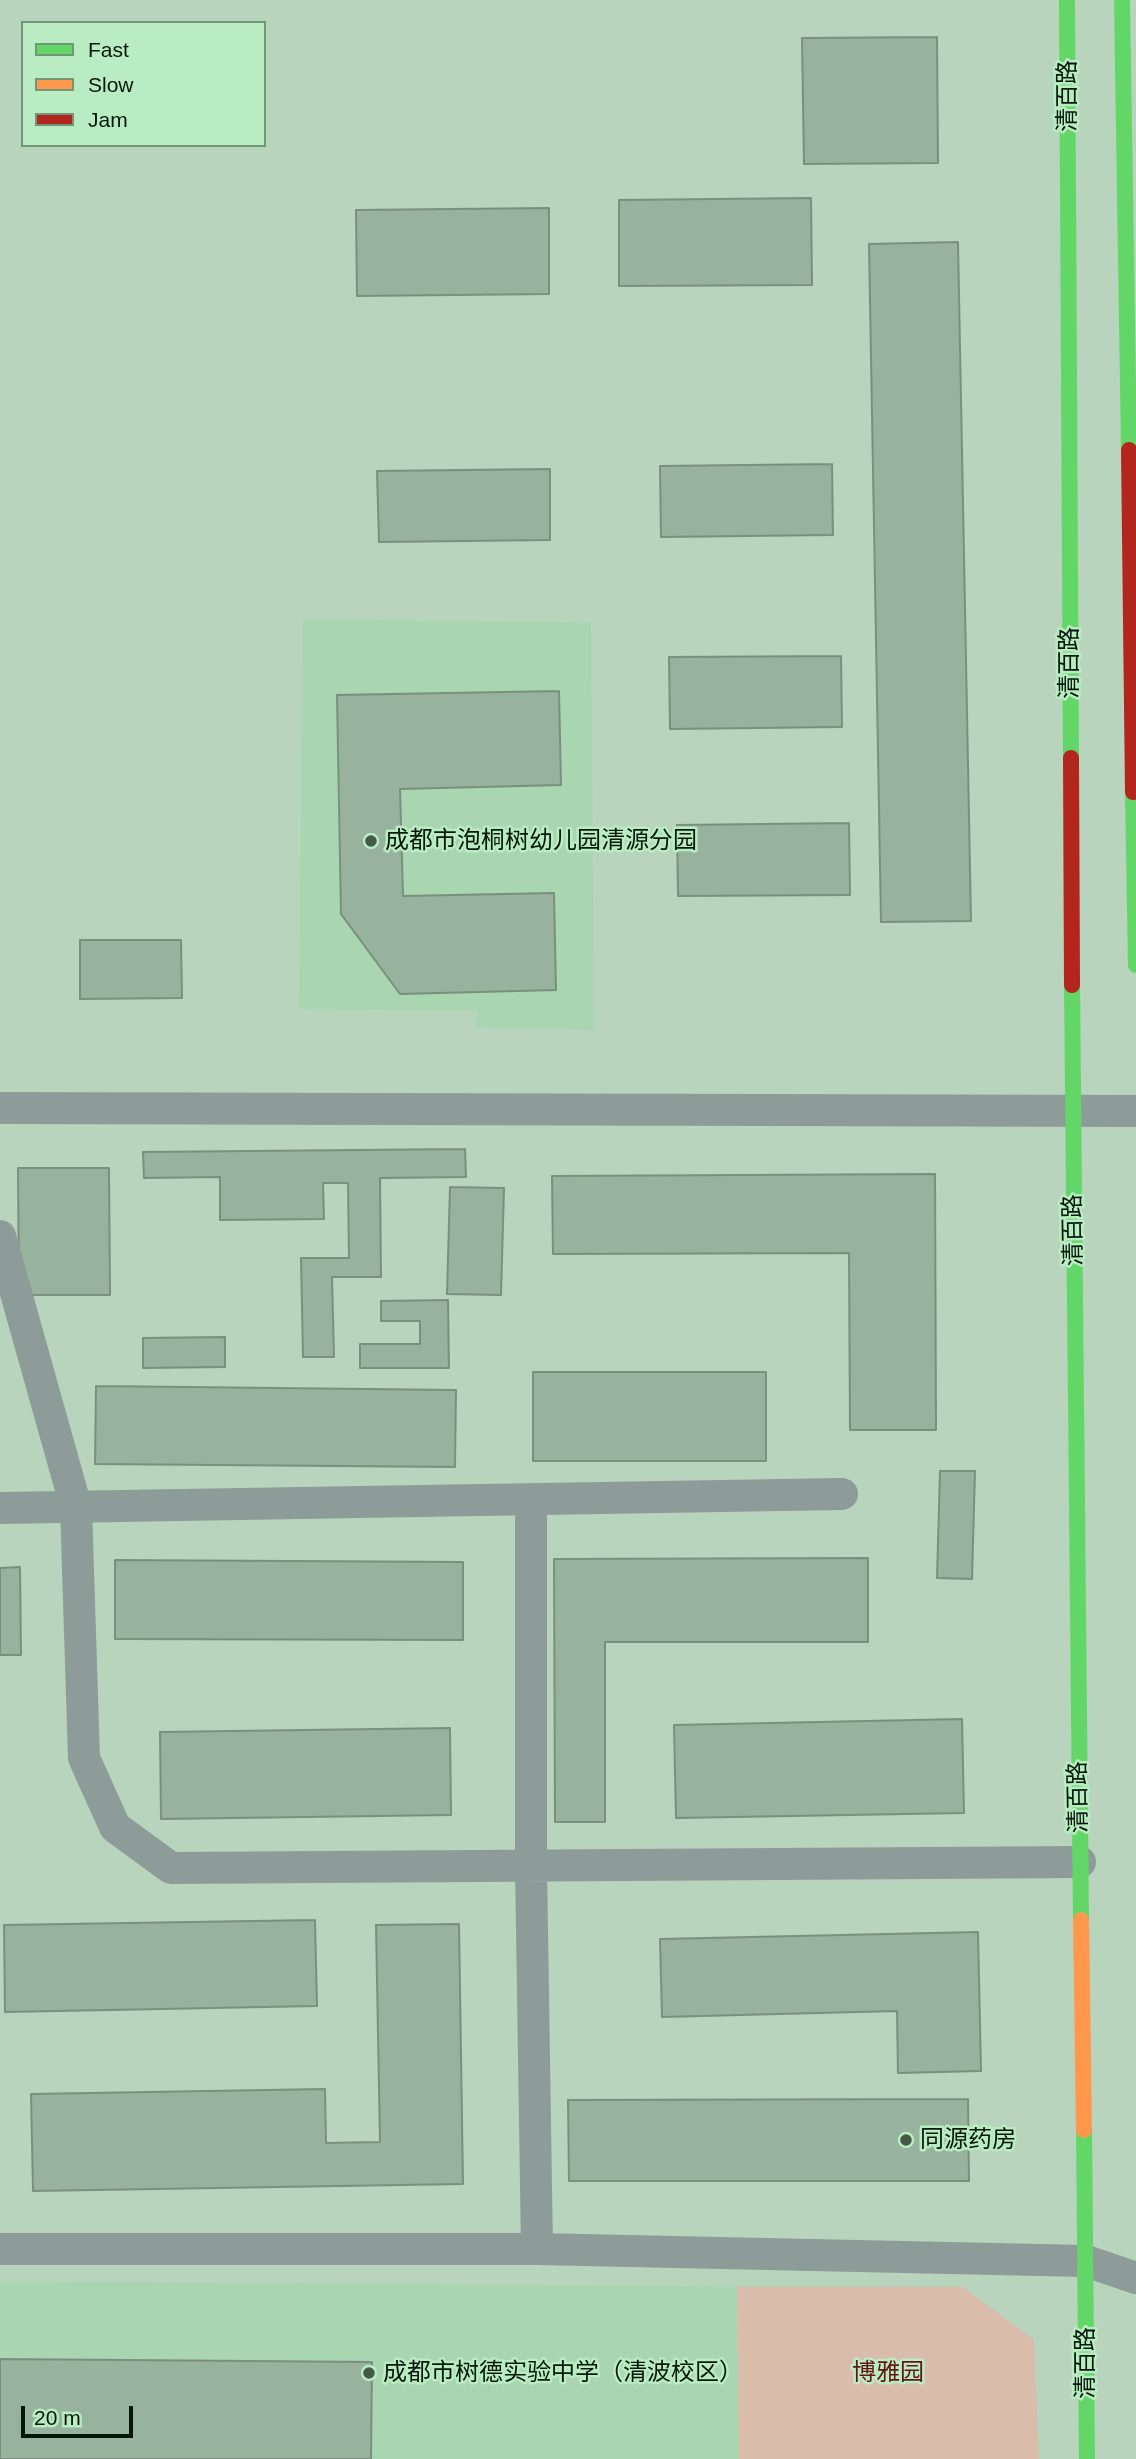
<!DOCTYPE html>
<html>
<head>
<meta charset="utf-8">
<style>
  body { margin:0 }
  #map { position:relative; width:1136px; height:2459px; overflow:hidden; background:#b8d4bd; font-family:Helvetica,sans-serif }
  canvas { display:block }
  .legend { position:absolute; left:21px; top:21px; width:245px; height:126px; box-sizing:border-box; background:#b9ecc2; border:2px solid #719778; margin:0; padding:9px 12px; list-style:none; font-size:21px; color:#051709 }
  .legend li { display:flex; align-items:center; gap:14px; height:35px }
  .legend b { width:35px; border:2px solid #719778 }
  .scale { position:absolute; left:21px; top:2406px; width:112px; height:32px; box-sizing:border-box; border:4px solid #051709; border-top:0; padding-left:9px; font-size:21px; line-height:24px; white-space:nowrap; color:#051709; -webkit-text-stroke:5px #b9ecc2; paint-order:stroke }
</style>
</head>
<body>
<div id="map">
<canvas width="1136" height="2459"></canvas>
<ul class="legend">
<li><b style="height:9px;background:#63d668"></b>Fast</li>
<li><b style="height:9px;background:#ff974d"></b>Slow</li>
<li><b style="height:9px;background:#b3261e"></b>Jam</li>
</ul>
<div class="scale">20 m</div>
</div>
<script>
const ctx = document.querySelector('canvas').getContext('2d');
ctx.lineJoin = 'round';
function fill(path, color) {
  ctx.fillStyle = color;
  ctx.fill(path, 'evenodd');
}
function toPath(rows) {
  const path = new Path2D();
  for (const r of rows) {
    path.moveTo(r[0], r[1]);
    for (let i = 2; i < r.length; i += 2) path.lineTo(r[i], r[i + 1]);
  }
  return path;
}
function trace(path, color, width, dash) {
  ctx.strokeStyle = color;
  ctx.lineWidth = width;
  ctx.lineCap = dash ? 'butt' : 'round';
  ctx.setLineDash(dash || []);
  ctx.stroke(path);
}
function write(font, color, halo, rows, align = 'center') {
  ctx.font = font + ' Helvetica,"Noto Sans SC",sans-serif';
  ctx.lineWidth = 5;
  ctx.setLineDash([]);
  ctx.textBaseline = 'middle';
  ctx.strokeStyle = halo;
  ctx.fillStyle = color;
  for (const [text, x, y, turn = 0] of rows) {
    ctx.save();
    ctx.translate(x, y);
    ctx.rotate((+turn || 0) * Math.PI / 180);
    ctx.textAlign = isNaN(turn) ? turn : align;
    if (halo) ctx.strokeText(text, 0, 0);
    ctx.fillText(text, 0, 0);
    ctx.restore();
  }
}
const built = toPath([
  [303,619,591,623,594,1030,476,1027,477,1010,299,1009],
  [0,2281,737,2287,739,2459,0,2459]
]);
const green = toPath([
  [737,2287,963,2287,1034,2340,1039,2459,739,2459]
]);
const building = toPath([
  [937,37,938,163,804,164,802,38,937,37],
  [811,198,812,285,619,286,619,200,811,198],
  [549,208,549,294,357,296,356,210,549,208],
  [958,242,971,921,881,922,869,244,958,242],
  [832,464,833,535,661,537,660,466,832,464],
  [550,469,550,540,379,542,377,471,550,469],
  [841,656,842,727,670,729,669,657,841,656],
  [559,691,561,785,400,789,403,896,554,893,556,990,400,994,341,914,337,695,559,691],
  [849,823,850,895,678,896,677,825,849,823],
  [80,940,181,940,182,998,80,999,80,940],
  [465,1149,466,1177,380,1178,381,1277,332,1277,334,1357,303,1357,301,1258,349,1258,348,1183,323,1183,324,1219,220,1220,220,1177,144,1178,143,1152,465,1149],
  [18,1168,109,1168,110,1295,19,1295,18,1168],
  [935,1174,936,1430,850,1430,849,1253,553,1254,552,1176,935,1174],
  [450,1187,504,1188,501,1295,447,1294,450,1187],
  [448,1300,449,1368,360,1368,360,1344,420,1344,420,1321,381,1321,381,1301,448,1300],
  [225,1337,225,1367,143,1368,143,1338,225,1337],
  [533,1372,766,1372,766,1461,533,1461,533,1372],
  [96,1386,456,1390,455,1467,95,1464,96,1386],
  [940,1471,975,1471,972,1579,937,1578,940,1471],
  [868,1558,868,1642,605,1642,605,1822,555,1822,554,1559,868,1558],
  [115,1560,463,1562,463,1640,115,1639,115,1560],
  [20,1567,21,1655,0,1655,0,1568,20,1567],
  [962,1719,964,1813,676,1818,674,1725,962,1719],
  [450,1728,451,1815,161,1819,160,1732,450,1728],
  [315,1920,317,2006,5,2012,4,1925,315,1920],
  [459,1924,463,2184,33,2191,31,2094,325,2089,326,2143,380,2142,376,1925,459,1924],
  [978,1932,981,2071,898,2073,897,2011,662,2017,660,1939,978,1932],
  [968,2099,969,2181,569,2181,568,2100,968,2099],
  [0,2359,372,2362,371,2459,0,2459,0,2359]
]);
const street = toPath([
  [0,1108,1136,1111],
  [0,1236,76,1507,84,1758,115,1827,171,1868,1080,1862],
  [531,1499,531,1866,537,2249],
  [0,1508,842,1494],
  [0,2249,537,2249,1086,2261,1136,2278]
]);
const fast = toPath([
  [1067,0,1071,758],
  [1122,0,1129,450],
  [1133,792,1136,965],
  [1072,985,1081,1920],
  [1084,2130,1087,2459]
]);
const slow = toPath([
  [1081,1920,1084,2130]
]);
const jam = toPath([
  [1129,450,1133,792],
  [1071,758,1072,985]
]);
const markers = [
  [371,841,7,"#445948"],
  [906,2140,7,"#445948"],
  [369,2373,7,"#445948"]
];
const streetNames = [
  ["清百路",1068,96,-90],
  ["清百路",1070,663,-90],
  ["清百路",1074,1230,-91],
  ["清百路",1079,1797,-91],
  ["清百路",1086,2363,-90]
];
const poiNames = [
  ["成都市泡桐树幼儿园清源分园",385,841],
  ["同源药房",920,2140],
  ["成都市树德实验中学（清波校区）",383,2373]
];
const parkNames = [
  ["博雅园",888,2373]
];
fill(built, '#a9d5b0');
fill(green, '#dabcab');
fill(building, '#97b29d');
trace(building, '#7a907e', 2);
trace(street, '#8e9c99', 32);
trace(fast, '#63d668', 16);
trace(slow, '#ff974d', 16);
trace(jam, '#b3261e', 16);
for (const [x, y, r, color] of markers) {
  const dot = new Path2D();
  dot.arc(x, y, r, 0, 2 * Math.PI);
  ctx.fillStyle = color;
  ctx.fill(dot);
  trace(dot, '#b9ecc2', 2.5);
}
write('24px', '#051709', '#b9ecc2', streetNames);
write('24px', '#051709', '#b9ecc2', poiNames, 'left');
write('24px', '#64150e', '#b9ecc2', parkNames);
</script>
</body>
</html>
